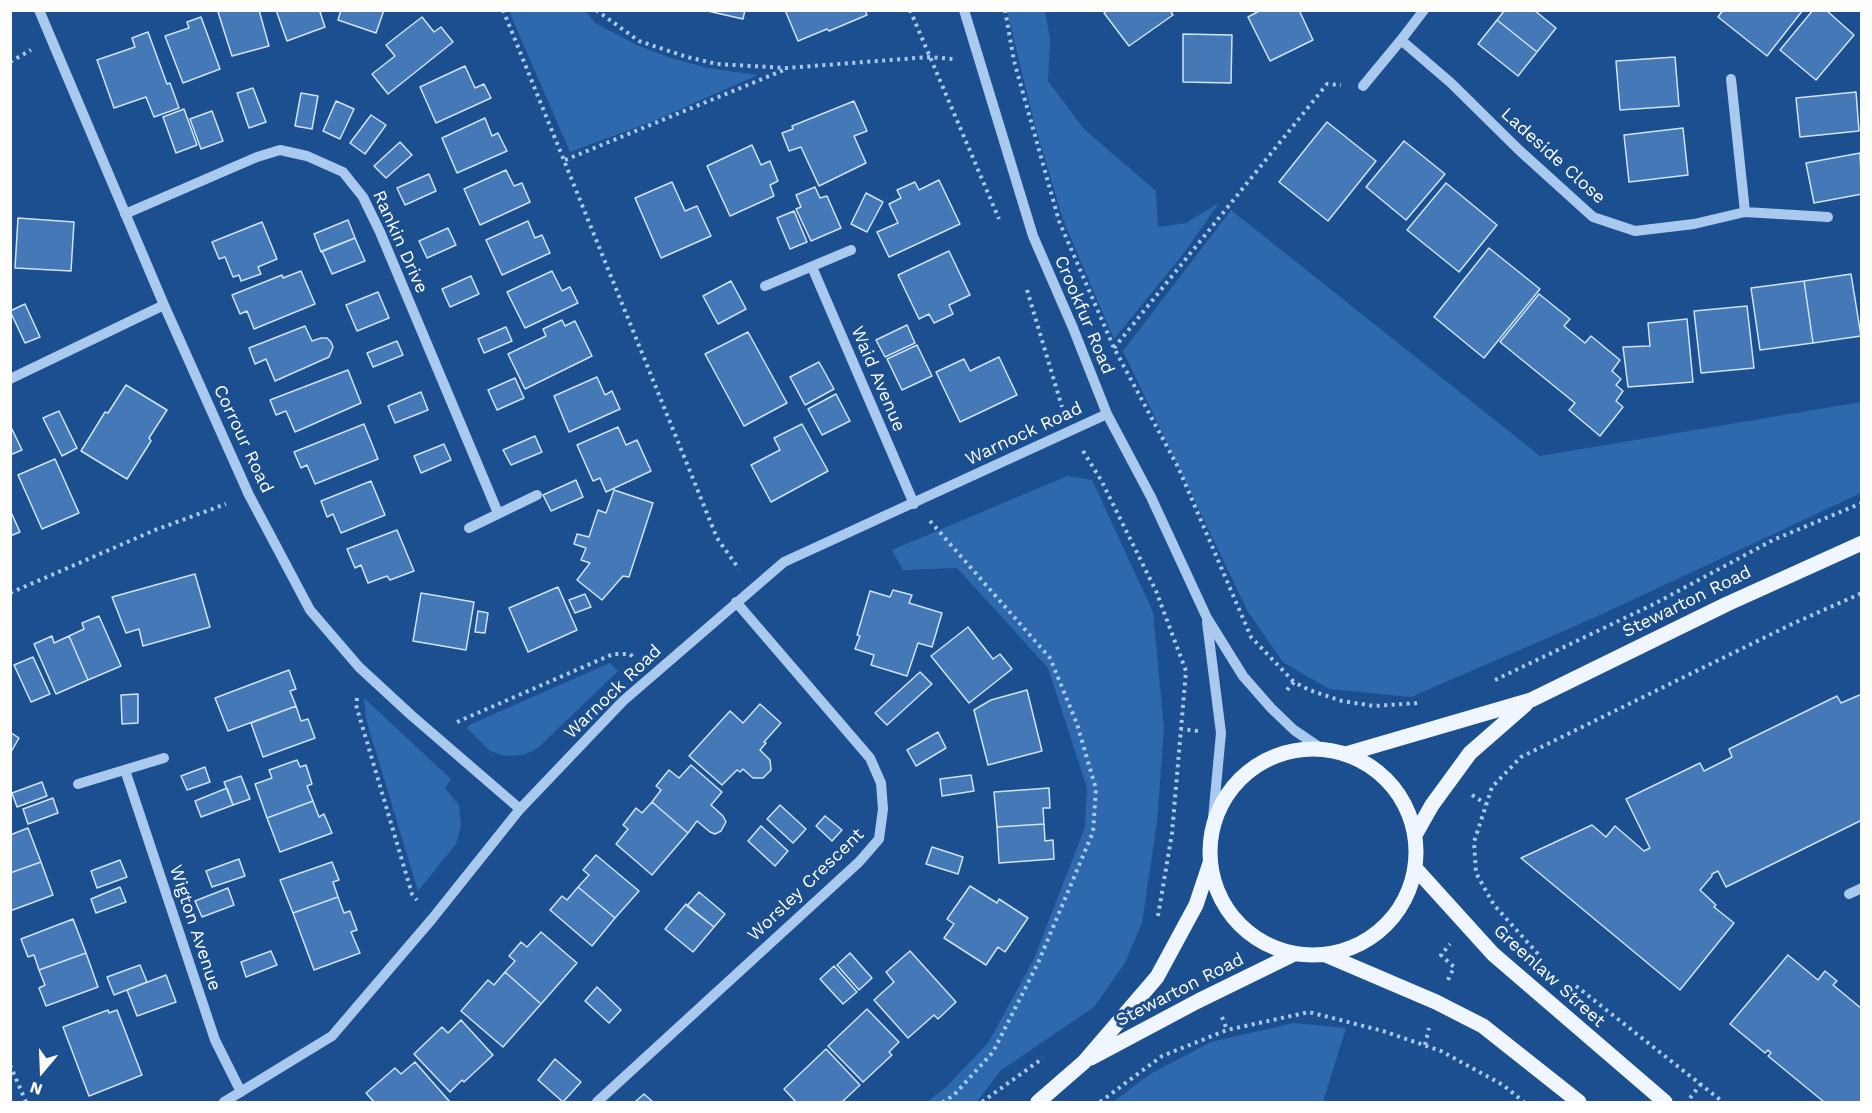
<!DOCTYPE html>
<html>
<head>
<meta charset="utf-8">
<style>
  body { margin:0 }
  #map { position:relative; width:1872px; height:1113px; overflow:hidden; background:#1b4f8f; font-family:"Work Sans",sans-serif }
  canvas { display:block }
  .frame { position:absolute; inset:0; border:12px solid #fff; pointer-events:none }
  .north { position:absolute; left:12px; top:1041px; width:60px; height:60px; -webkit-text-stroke:4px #1b4f8f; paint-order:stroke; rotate:199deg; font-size:16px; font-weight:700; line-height:24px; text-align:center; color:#fff }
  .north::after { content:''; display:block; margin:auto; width:21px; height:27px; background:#fff; clip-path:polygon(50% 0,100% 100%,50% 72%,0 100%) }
</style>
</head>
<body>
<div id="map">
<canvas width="1872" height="1113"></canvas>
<div class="frame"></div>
<div class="north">N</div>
</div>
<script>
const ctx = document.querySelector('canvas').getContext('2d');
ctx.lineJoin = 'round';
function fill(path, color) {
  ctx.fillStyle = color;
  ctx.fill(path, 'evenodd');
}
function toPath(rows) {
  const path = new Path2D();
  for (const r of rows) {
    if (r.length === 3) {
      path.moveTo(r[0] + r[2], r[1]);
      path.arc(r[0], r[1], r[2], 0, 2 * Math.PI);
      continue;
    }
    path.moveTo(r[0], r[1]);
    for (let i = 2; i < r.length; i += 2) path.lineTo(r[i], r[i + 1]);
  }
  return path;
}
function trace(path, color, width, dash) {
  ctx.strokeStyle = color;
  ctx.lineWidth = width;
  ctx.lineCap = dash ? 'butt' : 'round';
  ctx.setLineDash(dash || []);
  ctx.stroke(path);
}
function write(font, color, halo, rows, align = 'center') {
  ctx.font = font + ' "Work Sans",sans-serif';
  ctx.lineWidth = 6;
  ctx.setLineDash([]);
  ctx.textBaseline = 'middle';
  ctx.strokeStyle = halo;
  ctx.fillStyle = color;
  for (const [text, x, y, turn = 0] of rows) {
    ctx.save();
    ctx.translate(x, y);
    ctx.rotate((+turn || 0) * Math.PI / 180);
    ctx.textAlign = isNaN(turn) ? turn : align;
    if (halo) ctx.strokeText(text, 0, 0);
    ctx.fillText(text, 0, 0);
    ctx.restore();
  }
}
const green = toPath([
  [509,11,586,11,595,23,639,46,668,57,707,68,758,75,651,122,570,152],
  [1007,11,1045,11,1050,39,1048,81,1084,129,1156,191,1158,227,1186,223,1219,203,1184,253,1114,339,1063,220,1034,122],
  [1231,210,1540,456,1861,402,1861,493,1596,617,1411,697,1329,689,1283,662,1248,612,1123,351],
  [1067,476,1092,480,1153,612,1164,728,1157,822,1142,923,1125,963,1094,1007,1000,1071,977,1102,927,1102,946,1087,988,1043,1034,959,1085,827,1087,788,1048,668,957,568,903,570,892,550],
  [610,663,618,671,539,747,524,755,505,756,490,751,467,728,469,725],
  [364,698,451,779,445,788,459,805,461,826,456,844,418,891,366,719],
  [1294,1023,1346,1028,1323,1102,1113,1102,1150,1074,1211,1042]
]);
const building = toPath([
  [224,10,259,10,269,46,232,56,218,12,224,10],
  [276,10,325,10,320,12,325,27,287,41,276,10],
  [341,10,384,10,376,33,338,20,341,10],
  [703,10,745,10,743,19,703,10],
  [785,10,865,10,867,15,829,31,827,29,798,41,785,10],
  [1108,10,1170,10,1173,15,1129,46,1104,13,1108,10],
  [1261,10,1299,10,1313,40,1270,61,1248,17,1261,10],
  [1505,10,1534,10,1556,28,1537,52,1497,20,1505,10],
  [1723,10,1803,10,1767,56,1718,17,1723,10],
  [1813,10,1826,10,1854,35,1816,80,1780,50,1813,10],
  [201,17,220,69,183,83,165,36,189,28,187,22,201,17],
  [422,17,434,32,441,27,453,42,388,94,372,74,395,56,386,45,422,17],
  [1497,20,1537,52,1518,76,1478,44,1497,20],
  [148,32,167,84,170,83,179,108,154,117,146,97,114,108,97,60,135,47,132,38,148,32],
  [1183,34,1232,35,1231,83,1183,82,1183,34],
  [1675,57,1679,106,1620,110,1616,61,1675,57],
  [465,66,475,88,484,84,491,98,436,123,420,87,465,66],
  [253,88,266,122,249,128,237,93,253,88],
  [1856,92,1859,131,1800,137,1796,98,1856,92],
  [301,93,318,96,312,129,295,126,301,93],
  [336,101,354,109,340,139,323,131,336,101],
  [854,101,867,131,854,136,866,163,819,186,801,147,789,151,782,133,793,129,792,126,854,101],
  [184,109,197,145,176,153,163,117,184,109],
  [212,111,223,141,201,149,190,119,212,111],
  [371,115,386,125,365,154,350,143,371,115],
  [485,118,492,136,498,133,507,151,457,173,442,138,485,118],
  [1327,122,1376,161,1328,221,1279,182,1327,122],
  [1683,128,1688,175,1629,182,1624,135,1683,128],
  [1404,141,1445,174,1406,220,1366,187,1404,141],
  [400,142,412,155,386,178,374,166,400,142],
  [752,145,761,165,770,161,778,181,770,185,774,196,730,216,707,166,752,145],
  [1860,153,1862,194,1814,203,1806,163,1860,153],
  [506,170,514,186,522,183,530,202,480,225,464,189,506,170],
  [429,174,436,191,405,205,397,188,429,174],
  [939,180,960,224,889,257,877,232,898,223,889,204,901,198,897,190,915,182,919,190,939,180],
  [672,182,685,211,697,206,711,236,661,258,635,198,672,182],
  [1446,183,1497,225,1459,272,1407,230,1446,183],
  [815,187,820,198,827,196,841,228,811,241,796,209,801,207,796,195,815,187],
  [866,193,883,202,867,232,851,224,866,193],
  [794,211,807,242,790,249,777,218,794,211],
  [18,218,74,222,71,271,15,268,18,218],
  [348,220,355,238,321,252,314,234,348,220],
  [528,221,535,238,542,235,550,253,502,275,486,240,528,221],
  [262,222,277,259,258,267,261,274,241,281,239,275,233,277,225,257,219,259,212,242,262,222],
  [448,228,456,245,427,258,419,241,448,228],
  [355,238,365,261,332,274,322,251,355,238],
  [1489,248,1540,289,1484,358,1434,317,1489,248],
  [949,251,970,295,949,305,953,314,934,323,929,314,919,319,898,275,949,251],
  [301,271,315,304,254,329,247,311,240,314,232,295,282,275,283,278,301,271],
  [552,271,562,291,570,287,578,303,525,328,507,292,552,271],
  [1851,274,1861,336,1813,343,1804,281,1851,274],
  [471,276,479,294,450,307,442,289,471,276],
  [731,281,746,309,718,324,703,296,731,281],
  [1804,281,1813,343,1760,350,1751,288,1804,281],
  [378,292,389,318,357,331,346,305,378,292],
  [1539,294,1570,319,1564,326,1585,343,1591,336,1620,360,1612,371,1621,379,1616,385,1623,391,1616,401,1623,407,1600,436,1569,410,1575,403,1500,342,1539,294],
  [25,304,40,337,25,343,10,311,25,304],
  [1747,306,1754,368,1701,373,1694,311,1747,306],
  [1687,319,1693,382,1628,387,1623,347,1650,346,1648,323,1687,319],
  [562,320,565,326,575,321,592,356,525,389,508,354,546,336,543,329,562,320],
  [907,325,915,343,885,357,876,340,907,325],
  [305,326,312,341,321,338,327,338,331,342,333,347,329,357,275,381,266,359,255,364,249,348,305,326],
  [506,327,512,341,484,353,478,339,506,327],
  [748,332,787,403,744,426,705,354,748,332],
  [397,341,403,355,373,367,367,353,397,341],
  [917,345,932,376,902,390,887,359,917,345],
  [999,357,1017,395,960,422,936,372,964,359,970,371,999,357],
  [819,362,834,389,805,405,790,377,819,362],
  [348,370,361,403,295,432,286,411,276,415,270,400,348,370],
  [597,377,605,395,612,391,620,409,569,432,554,396,597,377],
  [515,378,524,398,497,410,488,390,515,378],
  [126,385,167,410,149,438,151,441,127,479,81,451,105,412,108,413,126,385],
  [421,392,428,410,395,423,388,406,421,392],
  [836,394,850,421,822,435,808,409,836,394],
  [59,411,77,448,62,456,43,418,59,411],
  [364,424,378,459,315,484,307,465,301,468,294,452,364,424],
  [802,424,828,471,771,502,751,465,780,450,774,438,802,424],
  [10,425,22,450,10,455,10,425],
  [618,427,626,445,637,440,651,471,606,492,600,478,593,481,577,445,618,427],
  [535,436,542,452,511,465,503,450,535,436],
  [444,444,451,460,421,473,414,456,444,444],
  [55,459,79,513,42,529,18,475,55,459],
  [576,480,583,497,551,511,543,495,576,480],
  [371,481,385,515,341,533,333,514,327,517,321,501,371,481],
  [614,490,653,503,629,577,623,576,602,600,577,580,590,563,581,560,586,548,574,544,577,534,589,537,598,510,606,513,614,490],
  [10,510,20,532,10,536,10,510],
  [397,530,414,571,390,580,387,576,368,583,361,565,355,568,347,549,397,530],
  [195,574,210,627,143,646,139,629,126,633,112,597,195,574],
  [558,587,577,630,528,652,509,608,558,587],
  [893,590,912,595,909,603,942,613,932,647,918,643,907,676,871,665,874,655,855,649,860,636,857,635,870,591,890,597,893,590],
  [421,593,474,602,466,650,413,641,421,593],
  [585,594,591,607,575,613,569,600,585,594],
  [478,611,488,613,485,633,475,632,478,611],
  [99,616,121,666,88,680,69,636,84,629,82,623,99,616],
  [968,627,993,659,1000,654,1012,669,969,703,931,656,968,627],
  [52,636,54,643,69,636,88,680,56,694,34,644,52,636],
  [33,657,50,694,31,702,14,665,33,657],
  [289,670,296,689,290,691,296,706,228,731,215,698,289,670],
  [920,672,932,684,887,725,875,713,920,672],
  [1027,690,1042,751,988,765,974,710,991,700,1027,690],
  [138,694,138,723,122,724,121,695,138,694],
  [1862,694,1862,820,1726,887,1718,871,1712,874,1712,876,1700,890,1716,905,1714,907,1734,923,1680,990,1521,858,1592,825,1606,837,1615,826,1644,851,1650,848,1626,799,1700,763,1704,771,1732,757,1729,749,1837,696,1841,703,1862,694],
  [760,704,781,723,764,742,766,743,760,750,770,760,771,770,763,778,753,778,743,769,740,772,737,770,722,785,689,756,730,711,743,723,760,704],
  [296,706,301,721,308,719,315,738,263,757,251,723,296,706],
  [10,732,19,738,11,752,10,752,10,732],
  [938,732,946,748,916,766,907,750,938,732],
  [297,760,300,767,306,765,312,784,307,786,313,801,267,818,255,784,272,778,269,770,297,760],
  [691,765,722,792,711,805,723,816,726,822,721,831,715,834,710,832,697,821,688,833,652,802,661,790,656,786,669,770,679,778,691,765],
  [205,767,210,782,187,790,181,776,205,767],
  [971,775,974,791,942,796,940,779,971,775],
  [241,776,250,799,233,805,224,782,241,776],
  [42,782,47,796,17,807,12,793,42,782],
  [227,788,233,805,201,817,195,801,227,788],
  [1049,788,1050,808,1043,808,1044,824,997,827,994,792,1049,788],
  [53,798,58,813,28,824,23,809,53,798],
  [313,801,319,817,324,814,332,833,280,852,267,818,313,801],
  [652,802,688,833,652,875,616,844,628,829,623,825,636,808,642,813,652,802],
  [780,805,806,829,793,843,767,819,780,805],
  [825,816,842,830,832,841,816,826,825,816],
  [1044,824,1045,841,1053,840,1054,859,999,863,997,827,1044,824],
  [761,826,788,851,775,866,748,841,761,826],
  [28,828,41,862,10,873,10,835,28,828],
  [932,847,963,857,958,874,926,864,932,847],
  [596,855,639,891,615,918,578,887,589,875,583,870,596,855],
  [239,859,245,876,212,887,206,871,239,859],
  [120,860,127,877,97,888,91,871,120,860],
  [41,862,53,895,10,911,10,873,41,862],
  [332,862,339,880,333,882,338,897,293,913,280,880,332,862],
  [970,886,997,903,999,899,1028,918,1005,952,998,947,986,965,944,938,954,924,947,919,970,886],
  [120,887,126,902,96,913,91,899,120,887],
  [578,887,615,918,592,946,550,910,562,896,567,900,578,887],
  [228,888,234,905,202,917,195,901,228,888],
  [699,892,725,914,714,927,687,906,699,892],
  [338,897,344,913,350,911,357,930,351,932,360,953,314,970,293,913,338,897],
  [686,904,714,927,693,952,665,929,686,904],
  [73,919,86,953,39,970,34,955,28,957,21,939,73,919],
  [541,932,577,963,541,1004,505,972,515,961,509,956,521,942,527,947,541,932],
  [271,951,277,965,246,977,241,962,271,951],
  [910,951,956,1002,938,1019,934,1015,908,1038,874,1000,894,982,886,972,910,951],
  [86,953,98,987,46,1006,39,988,45,985,39,970,86,953],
  [850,953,872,978,859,990,837,965,850,953],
  [1788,955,1818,980,1825,971,1837,981,1833,985,1862,1009,1862,1102,1824,1102,1768,1056,1771,1053,1768,1050,1765,1053,1730,1024,1788,955],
  [140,965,147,982,114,995,107,977,140,965],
  [834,966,857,992,843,1004,820,979,834,966],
  [505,972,541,1004,503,1047,461,1011,488,980,494,985,505,972],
  [166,975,176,1002,137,1016,127,990,166,975],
  [597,987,621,1010,609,1023,585,1001,597,987],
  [867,1009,899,1042,889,1052,892,1055,863,1082,828,1046,867,1009],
  [108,1010,109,1013,117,1010,142,1075,89,1096,63,1027,108,1010],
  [461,1020,493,1055,464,1082,462,1080,450,1092,414,1054,442,1027,448,1033,461,1020],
  [826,1049,860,1085,842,1102,796,1102,784,1089,826,1049],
  [555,1059,581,1082,563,1102,538,1080,555,1059],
  [415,1062,450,1102,374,1102,366,1093,395,1068,401,1074,415,1062],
  [644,1094,653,1102,635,1102,644,1094]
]);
const path = toPath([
  [503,10,717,538,739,569],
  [596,10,639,41,687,57,717,64,787,68,929,57,953,59],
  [910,10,999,219],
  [1005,10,1014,61,1059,221,1114,348,1178,467,1251,637,1294,682],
  [10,62,31,50],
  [565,160,784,70],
  [1027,290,1062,407],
  [1114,348,1327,84,1341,85],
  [1083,451,1101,480,1156,591,1186,671,1181,729],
  [930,521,1050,658,1077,724,1096,789,1093,832,1038,963,993,1052,954,1095,943,1102],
  [10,593,155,530,226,504],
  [1495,680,1654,604,1773,540,1862,503],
  [1287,690,1294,682,1309,690,1342,701,1374,706,1419,703],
  [357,698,356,705,412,894,417,900],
  [457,722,613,654,630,654,635,659],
  [1472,795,1486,804],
  [1158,916,1172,833,1181,729,1198,731],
  [1538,954,1494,905,1476,873,1474,842,1492,787,1521,757,1792,624,1862,593],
  [1448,980,1454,967,1441,955,1450,944],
  [1576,986,1723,1102],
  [1222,1017,1227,1030],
  [1425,1045,1429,1028],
  [10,1065,26,1102],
  [1690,1098,1701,1084],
  [982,1102,1043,1058],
  [1100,1102,1162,1056,1227,1030,1309,1012,1383,1031,1441,1051,1503,1085,1524,1102]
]);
const minor = toPath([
  [39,10,164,305,249,495,310,610,359,667,411,715,520,809],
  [964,10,1033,236,1073,328,1107,414,1151,497,1207,618,1243,676,1271,708,1294,730,1322,749],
  [1424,10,1401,40,1451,83,1519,150,1593,217,1635,231,1694,224,1745,212,1731,79],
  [1363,86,1401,40],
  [1745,212,1828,217],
  [125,214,257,157,280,150,307,156,343,172,363,197,380,232,498,513],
  [812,267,914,504],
  [765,286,851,250],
  [10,379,164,305],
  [469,528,537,495],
  [1207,622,1221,733,1212,829],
  [125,770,215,1040,241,1092],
  [78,784,164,758],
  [1849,894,1862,888],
  [224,1102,332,1036,432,919,520,809,623,701,784,562,1107,414],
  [597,1102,859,862,879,839,883,809,881,783,870,758,736,602]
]);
const major = toPath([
  [1313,852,103],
  [1346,754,1531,700,1727,604,1862,543],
  [1415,835,1432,805,1470,753,1526,704],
  [1416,869,1493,954,1665,1102],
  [1326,955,1436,1002,1483,1026,1579,1102],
  [1091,1058,1198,1001,1294,954],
  [1038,1102,1084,1062,1157,977,1196,905,1210,863]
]);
const streetNames = [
  ["Ladeside Close",1553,156,42],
  ["Rankin Drive",400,242,66],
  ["Crookfur Road",1084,315,67],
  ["Waid Avenue",878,379,67],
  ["Warnock Road",1024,434,-25],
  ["Corrour Road",243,439,65],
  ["Stewarton Road",1687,602,-26],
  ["Warnock Road",613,692,-44],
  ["Worsley Crescent",806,885,-44],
  ["Wigton Avenue",195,928,72],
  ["Greenlaw Street",1549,976,42],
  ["Stewarton Road",1180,990,-27]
];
fill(green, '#2e69ad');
fill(building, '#4478b7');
trace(building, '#cfe3fa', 1.5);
trace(path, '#a9c9ee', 4, [3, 4.5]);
trace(minor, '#a9c9ee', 10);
trace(major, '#f0f6ff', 15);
write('18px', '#fff', '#1b4f8f', streetNames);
</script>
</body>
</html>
